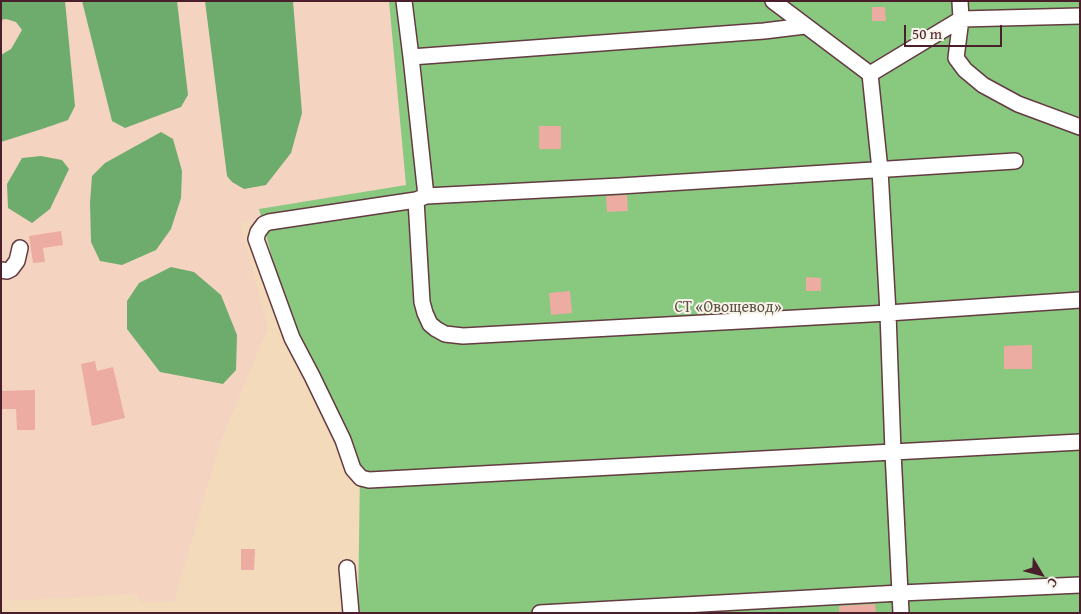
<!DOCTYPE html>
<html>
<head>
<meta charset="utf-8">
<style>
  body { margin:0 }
  #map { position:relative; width:1081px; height:614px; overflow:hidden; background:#f2dabb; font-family:"Gentium Book Plus",serif }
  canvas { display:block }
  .frame { position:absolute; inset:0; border:2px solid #4a1f2b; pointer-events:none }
  .north { position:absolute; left:1016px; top:549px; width:50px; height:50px; -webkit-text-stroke:4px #f7f3e8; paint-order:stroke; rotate:127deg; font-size:14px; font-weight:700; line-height:20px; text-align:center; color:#4a1f2b }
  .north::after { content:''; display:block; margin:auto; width:18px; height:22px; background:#4a1f2b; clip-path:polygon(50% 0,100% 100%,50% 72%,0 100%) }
  .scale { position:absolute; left:904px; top:25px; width:98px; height:22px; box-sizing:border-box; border:2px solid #4a1f2b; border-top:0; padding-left:6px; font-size:15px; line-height:18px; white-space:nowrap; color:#4a1f2b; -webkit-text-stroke:4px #f7f3e8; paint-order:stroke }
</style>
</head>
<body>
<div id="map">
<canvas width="1081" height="614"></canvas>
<div class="frame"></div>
<div class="north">С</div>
<div class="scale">50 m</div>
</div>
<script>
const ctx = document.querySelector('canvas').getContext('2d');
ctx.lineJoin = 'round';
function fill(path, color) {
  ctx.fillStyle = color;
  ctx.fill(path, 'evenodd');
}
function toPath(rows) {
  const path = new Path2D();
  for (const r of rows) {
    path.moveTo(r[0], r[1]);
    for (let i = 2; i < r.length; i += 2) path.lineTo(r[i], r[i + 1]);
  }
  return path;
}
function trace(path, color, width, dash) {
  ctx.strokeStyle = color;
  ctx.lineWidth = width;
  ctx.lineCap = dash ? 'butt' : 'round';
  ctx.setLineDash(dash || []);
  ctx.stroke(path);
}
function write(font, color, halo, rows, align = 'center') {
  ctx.font = font + ' "Gentium Book Plus",serif';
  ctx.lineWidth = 4;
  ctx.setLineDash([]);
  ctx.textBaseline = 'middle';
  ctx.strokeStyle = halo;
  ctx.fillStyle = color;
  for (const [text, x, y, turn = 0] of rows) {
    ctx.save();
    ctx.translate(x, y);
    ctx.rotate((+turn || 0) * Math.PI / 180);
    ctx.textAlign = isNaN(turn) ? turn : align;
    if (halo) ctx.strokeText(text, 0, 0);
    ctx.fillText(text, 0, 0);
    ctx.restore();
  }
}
const built = toPath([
  [1,1,397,1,412,195,240,223,268,328,221,440,174,601,140,602,138,594,1,601]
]);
const green = toPath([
  [389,1,1080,1,1080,613,358,613,360,471,289,320,259,209,406,185]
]);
const forest = toPath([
  [1,1,65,1,75,106,68,120,42,129,1,142,1,55,11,49,22,30,16,22,6,19,1,20],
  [82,1,177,1,188,95,181,107,125,128,112,121],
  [205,1,293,1,302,113,291,153,266,185,244,189,232,182,227,176],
  [161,132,173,139,182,171,181,198,171,229,156,250,122,265,100,261,91,242,90,202,92,176,105,163],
  [41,156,62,160,69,169,50,209,32,223,8,208,7,184,22,158],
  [171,267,194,272,221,295,237,335,236,370,223,384,160,372,127,329,127,301,139,283]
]);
const building = toPath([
  [872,7,885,7,886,21,872,21],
  [539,126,561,126,561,149,539,149],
  [627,195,628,211,607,212,606,196],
  [61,231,63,245,43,248,45,262,33,263,29,236],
  [806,277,821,278,821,291,806,291],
  [570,291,572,313,551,315,549,293],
  [1032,345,1032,369,1004,369,1004,346],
  [95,361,97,371,113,367,125,418,92,426,81,364],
  [35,390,35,430,17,430,16,409,1,409,1,391],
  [241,549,255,549,254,570,241,570],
  [875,604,876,613,839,613,839,606]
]);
const minor = toPath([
  [404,1,411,57,426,196],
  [773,1,870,74],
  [1080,16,961,19,956,58,965,70,983,85,1018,104,1080,127],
  [411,57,764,31,805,26],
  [1015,161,620,186,426,196,416,200,269,222,264,224,258,232,256,239,292,338,312,376,343,440,353,469,361,478,369,480,1080,442],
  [416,200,422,302,425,313,430,324,436,329,445,334,463,336,888,313,1080,300],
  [1,270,7,271,11,269,17,261,20,248],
  [347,568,351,613],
  [540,613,900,593,1080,585],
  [901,613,893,452,888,313,880,170,870,74,961,19,960,1]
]);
const parkNames = [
  ["СТ «Овощевод»",728,308]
];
fill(built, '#f5d3c1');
fill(green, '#88c87f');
fill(forest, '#6eac6e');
fill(building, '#edaca1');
trace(minor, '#633b41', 18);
trace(minor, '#fff', 15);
write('16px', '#5d5244', '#f7f3e8', parkNames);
</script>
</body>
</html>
